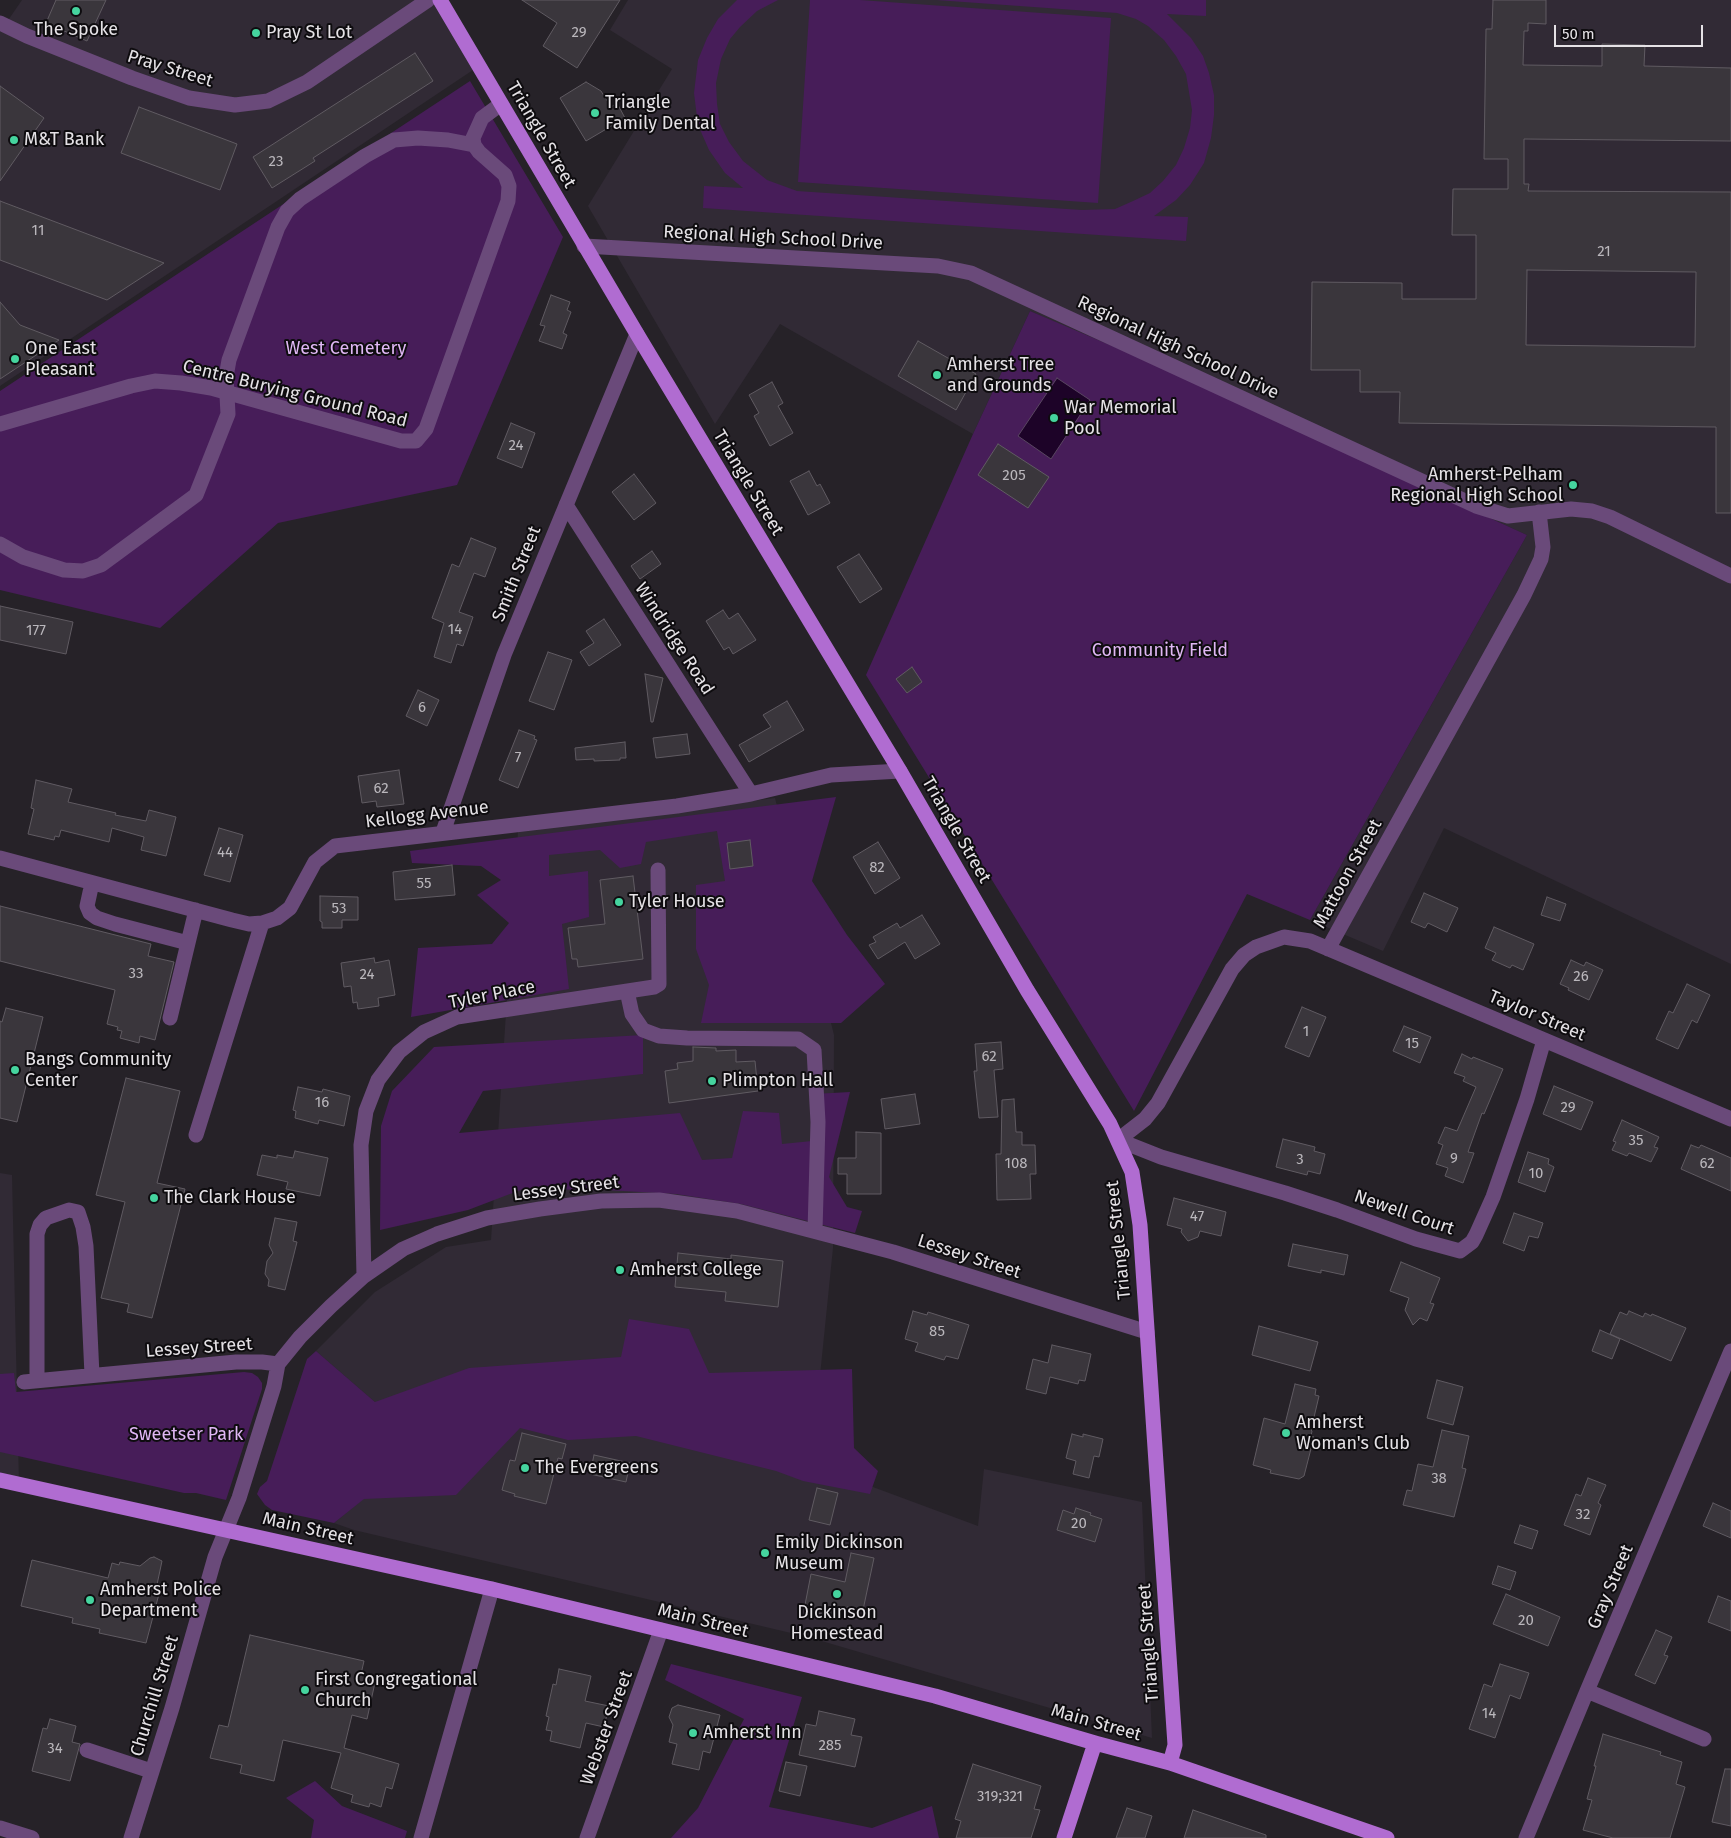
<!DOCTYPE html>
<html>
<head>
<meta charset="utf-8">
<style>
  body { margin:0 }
  #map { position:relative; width:1731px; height:1838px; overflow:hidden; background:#262228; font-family:"Fira Sans",sans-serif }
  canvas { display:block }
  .scale { position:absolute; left:1554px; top:25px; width:149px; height:22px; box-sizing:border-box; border:2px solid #e5e2e6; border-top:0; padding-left:6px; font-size:15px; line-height:18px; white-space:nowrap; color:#e5e2e6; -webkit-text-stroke:4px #0e0c0f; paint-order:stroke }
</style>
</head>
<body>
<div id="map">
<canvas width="1731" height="1838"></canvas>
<div class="scale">50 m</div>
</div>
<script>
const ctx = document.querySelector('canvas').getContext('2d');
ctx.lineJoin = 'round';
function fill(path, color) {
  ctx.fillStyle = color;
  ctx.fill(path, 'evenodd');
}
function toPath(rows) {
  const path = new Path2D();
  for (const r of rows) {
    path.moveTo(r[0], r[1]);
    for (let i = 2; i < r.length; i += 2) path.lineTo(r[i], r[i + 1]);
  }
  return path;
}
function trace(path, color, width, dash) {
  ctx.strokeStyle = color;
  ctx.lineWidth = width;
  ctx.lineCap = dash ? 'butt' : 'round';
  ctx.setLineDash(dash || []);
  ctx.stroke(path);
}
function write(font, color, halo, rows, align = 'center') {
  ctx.font = font + ' "Fira Sans",sans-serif';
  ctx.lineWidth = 4;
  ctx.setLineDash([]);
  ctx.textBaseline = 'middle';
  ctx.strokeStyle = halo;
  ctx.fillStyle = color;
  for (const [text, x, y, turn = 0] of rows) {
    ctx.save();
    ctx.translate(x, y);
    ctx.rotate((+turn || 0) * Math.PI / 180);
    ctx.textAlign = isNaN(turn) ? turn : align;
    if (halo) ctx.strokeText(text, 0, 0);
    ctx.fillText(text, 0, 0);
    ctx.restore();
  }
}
const built = toPath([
  [22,0,440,0,479,66,0,386,0,32],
  [628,0,1731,0,1731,964,1444,828,1383,951,1310,920,1527,535,1030,311,973,434,780,324,715,424,588,206,672,69,610,30],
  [775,798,834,1035,833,1248,811,1464,978,1526,984,1469,1142,1502,1152,1738,808,1637,354,1530,334,1523,427,1447,316,1351,375,1292,446,1247,491,1240,518,831],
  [0,1173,12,1175,19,1484,0,1480]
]);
const green = toPath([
  [737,0,778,0,757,11,740,27,730,39,721,59,716,83,717,104,720,124,729,142,743,161,767,180,797,191,1082,210,1115,209,1133,201,1150,193,1163,181,1176,165,1184,148,1190,128,1192,110,1186,74,1176,56,1164,40,1148,26,1136,19,1117,13,936,0,1206,0,1206,16,1167,14,1191,38,1203,56,1209,73,1214,95,1214,115,1211,138,1204,163,1190,185,1176,200,1154,216,1188,217,1186,241,703,208,704,186,743,188,725,173,709,150,698,125,694,93,698,60,707,38,718,19],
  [810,0,860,0,1111,18,1098,203,798,182],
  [470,81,563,237,457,485,278,523,160,628,0,590,0,391],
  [1030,311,1124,351,1527,535,1310,920,1247,894,1134,1111,866,675,973,434],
  [836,797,812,881,847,935,885,984,841,1023,701,1023,709,985,696,949,696,885,725,881,717,831,646,842,641,864,620,868,600,850,549,855,549,876,588,871,589,917,562,924,569,989,411,1017,418,948,492,944,509,923,477,895,501,880,481,866,412,863,410,851],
  [643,1035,643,1074,483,1091,459,1133,680,1113,702,1160,732,1158,743,1111,779,1113,782,1144,812,1141,814,1094,850,1092,829,1177,847,1207,862,1211,855,1233,741,1204,676,1194,606,1190,523,1189,468,1210,380,1230,381,1126,392,1091,434,1047],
  [629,1319,689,1329,709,1373,852,1369,854,1448,878,1471,870,1494,803,1481,776,1471,636,1436,568,1440,520,1428,456,1495,364,1499,334,1523,272,1510,265,1505,257,1494,260,1487,267,1481,307,1359,316,1351,375,1402,469,1368,621,1357],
  [244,1372,252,1373,258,1377,262,1383,262,1389,226,1500,196,1493,184,1493,0,1452,0,1374,14,1373,16,1392],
  [671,1664,802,1697,769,1807,872,1828,932,1806,939,1838,671,1838,698,1808,744,1719,665,1680],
  [315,1781,342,1806,407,1831,405,1838,311,1838,314,1820,286,1798]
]);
const water = toPath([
  [1057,378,1090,400,1051,459,1018,436,1057,378]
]);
const building = toPath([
  [56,0,106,0,87,41,46,23,56,0],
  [522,0,620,0,577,68,543,46,557,23,522,0],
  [1493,0,1546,0,1546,24,1528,23,1528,31,1524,31,1523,65,1602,66,1602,44,1645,45,1644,66,1731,68,1731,141,1524,139,1524,184,1529,184,1528,191,1731,192,1731,513,1716,513,1716,427,1399,423,1400,392,1360,392,1360,370,1311,370,1312,282,1402,283,1402,299,1476,299,1476,235,1452,235,1453,189,1508,189,1508,159,1484,159,1486,29,1492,29,1493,0],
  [1527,270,1696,272,1695,347,1526,345,1527,270],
  [415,53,433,81,313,158,315,161,272,188,253,157,415,53],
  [586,82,601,91,611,107,617,103,625,118,586,141,560,98,586,82],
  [0,86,44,118,0,181,0,86],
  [139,107,237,144,220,190,121,153,139,107],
  [0,201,164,263,107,300,0,260,0,201],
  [551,295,570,302,567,310,571,312,563,333,567,335,562,349,539,341,545,326,540,325,551,295],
  [0,302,20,325,59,340,0,379,0,302],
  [918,341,976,374,956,410,898,376,918,341],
  [772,382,783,403,778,406,793,433,770,446,754,416,759,413,749,395,772,382],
  [511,423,535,433,522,468,497,458,511,423],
  [998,444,1049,477,1028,508,978,475,998,444],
  [809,471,817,486,820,484,830,503,808,515,790,481,809,471],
  [634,474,656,503,634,520,612,492,634,474],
  [471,538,496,548,485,577,474,573,459,612,473,617,463,646,457,644,451,663,434,657,444,623,432,618,452,564,459,567,471,538],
  [652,551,661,564,640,579,631,566,652,551],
  [859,554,882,589,860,603,837,567,859,554],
  [0,606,73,622,66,654,0,640,0,606],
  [723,610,729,619,738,613,756,640,733,654,729,647,724,650,706,621,723,610],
  [604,619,621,645,589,666,580,652,594,643,586,631,604,619],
  [548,652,572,660,554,710,529,701,548,652],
  [912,667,922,682,907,693,896,679,912,667],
  [645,674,663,678,653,722,651,722,645,674],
  [418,690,439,700,427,726,406,716,418,690],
  [787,701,804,730,749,762,739,745,771,727,763,715,787,701],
  [519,730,535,736,534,739,537,740,518,788,499,780,519,730],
  [687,734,690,754,656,758,653,738,687,734],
  [625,742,626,758,620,758,620,760,594,761,594,759,576,760,575,748,625,742],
  [399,770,404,804,377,807,376,801,362,803,358,776,399,770],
  [36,780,72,789,68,802,116,813,115,815,146,821,149,810,176,817,166,856,141,850,144,837,112,828,109,842,61,830,59,837,55,836,54,840,28,834,34,809,31,808,36,780],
  [219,828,243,835,230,882,204,875,219,828],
  [750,840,753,866,730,869,727,843,750,840],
  [878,842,900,878,875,894,853,857,878,842],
  [452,865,455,895,395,900,393,872,452,865],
  [633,876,643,959,578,967,577,959,572,959,568,928,605,924,600,880,633,876],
  [1424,893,1458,908,1447,932,1428,923,1425,928,1411,922,1424,893],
  [320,896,358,897,358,920,342,920,342,928,322,928,322,922,320,921,320,896],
  [1547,897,1566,904,1560,921,1541,915,1547,897],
  [0,906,151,944,148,956,174,962,155,1040,140,1036,139,1043,120,1038,122,1031,117,1030,118,1027,107,1024,115,990,0,961,0,906],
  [922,915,940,944,915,959,905,942,878,959,869,945,876,942,873,937,897,923,900,928,922,915],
  [1494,927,1534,944,1523,970,1512,965,1510,968,1492,960,1496,953,1485,948,1494,927],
  [374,958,375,963,389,960,395,995,378,998,379,1006,358,1009,357,1002,353,1003,351,986,344,987,341,963,374,958],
  [1571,960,1584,966,1586,962,1603,970,1589,1000,1568,990,1569,988,1560,984,1571,960],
  [1687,984,1710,995,1697,1023,1692,1020,1678,1049,1656,1039,1669,1011,1673,1013,1687,984],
  [1302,1007,1326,1017,1309,1057,1285,1047,1302,1007],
  [6,1008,43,1017,17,1122,0,1118,0,1021,2,1022,6,1008],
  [1404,1026,1431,1037,1420,1063,1393,1051,1404,1026],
  [1001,1042,1003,1069,994,1070,998,1117,979,1118,974,1071,977,1071,975,1044,1001,1042],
  [693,1047,716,1048,716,1051,736,1050,736,1062,755,1061,758,1091,669,1103,665,1071,678,1069,677,1063,693,1061,693,1047],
  [1462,1054,1472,1059,1473,1057,1503,1069,1484,1114,1482,1113,1468,1152,1474,1153,1463,1183,1445,1176,1448,1168,1436,1164,1443,1145,1438,1143,1445,1127,1457,1131,1476,1087,1463,1081,1465,1077,1454,1073,1462,1054],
  [126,1078,180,1091,157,1183,185,1189,152,1318,127,1312,129,1304,101,1298,125,1202,96,1195,126,1078],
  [1554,1086,1593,1102,1581,1130,1543,1114,1554,1086],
  [298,1087,322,1092,323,1089,350,1096,344,1126,319,1120,318,1124,295,1118,296,1111,293,1110,298,1087],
  [915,1094,920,1124,885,1129,881,1099,915,1094],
  [1014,1099,1016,1132,1022,1132,1022,1145,1035,1145,1036,1174,1030,1174,1031,1199,997,1200,996,1154,1001,1154,1002,1100,1014,1099],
  [1622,1120,1659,1137,1654,1147,1658,1148,1651,1162,1629,1153,1627,1156,1612,1150,1616,1142,1613,1141,1622,1120],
  [856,1132,881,1133,881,1194,847,1194,847,1174,838,1174,838,1158,856,1158,856,1132],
  [1283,1139,1315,1147,1314,1151,1325,1154,1320,1174,1308,1171,1307,1175,1276,1167,1283,1139],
  [1691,1145,1699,1148,1701,1145,1731,1158,1731,1191,1681,1169,1691,1145],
  [295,1151,328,1158,320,1196,286,1189,288,1182,257,1175,262,1155,277,1158,277,1155,293,1158,295,1151],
  [1528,1152,1549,1159,1548,1164,1554,1167,1545,1192,1518,1182,1528,1152],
  [1174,1198,1226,1212,1221,1236,1200,1231,1198,1237,1188,1241,1181,1232,1182,1229,1167,1225,1174,1198],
  [1514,1213,1543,1223,1538,1238,1529,1236,1524,1251,1503,1243,1514,1213],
  [275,1218,297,1222,293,1241,297,1242,285,1290,268,1286,269,1280,265,1274,267,1261,273,1253,269,1245,275,1218],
  [1293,1244,1348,1255,1344,1275,1321,1270,1321,1273,1288,1266,1293,1244],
  [678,1253,731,1259,731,1255,783,1261,778,1307,725,1301,726,1292,675,1287,678,1253],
  [1401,1262,1440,1278,1430,1303,1434,1304,1427,1321,1420,1318,1413,1325,1405,1310,1409,1298,1390,1291,1401,1262],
  [913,1311,927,1315,928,1312,969,1325,958,1359,946,1356,944,1360,915,1351,918,1343,905,1339,913,1311],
  [1629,1311,1643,1317,1645,1313,1651,1316,1652,1314,1686,1328,1671,1361,1610,1334,1620,1312,1627,1315,1629,1311],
  [1259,1326,1318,1342,1310,1371,1252,1355,1259,1326],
  [1600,1330,1620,1339,1612,1359,1592,1351,1600,1330],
  [1052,1345,1091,1354,1085,1381,1079,1380,1078,1384,1050,1377,1046,1394,1026,1389,1033,1359,1048,1363,1052,1345],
  [1437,1380,1463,1387,1453,1425,1427,1418,1437,1380],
  [1295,1384,1316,1389,1315,1395,1319,1396,1311,1430,1312,1431,1311,1436,1314,1437,1304,1476,1299,1479,1270,1473,1271,1470,1253,1465,1264,1418,1285,1424,1295,1384],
  [1442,1430,1469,1436,1462,1468,1466,1469,1454,1517,1403,1505,1407,1490,1412,1491,1418,1464,1433,1467,1442,1430],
  [522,1433,566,1444,562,1459,558,1458,546,1504,514,1496,515,1494,502,1490,510,1460,515,1461,522,1433],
  [1072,1434,1083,1437,1083,1434,1103,1439,1099,1457,1094,1456,1089,1478,1073,1474,1076,1461,1066,1458,1072,1434],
  [594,1455,630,1463,626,1482,590,1474,594,1455],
  [1588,1478,1606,1485,1598,1503,1601,1505,1590,1535,1564,1525,1576,1494,1581,1496,1588,1478],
  [817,1488,838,1493,830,1525,809,1520,817,1488],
  [1713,1503,1731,1511,1731,1538,1703,1526,1713,1503],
  [1076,1508,1091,1513,1090,1515,1102,1519,1095,1542,1057,1530,1063,1510,1074,1514,1076,1508],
  [1520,1525,1538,1531,1532,1549,1514,1543,1520,1525],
  [851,1553,874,1558,863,1610,847,1607,844,1619,804,1610,811,1574,845,1582,851,1553],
  [154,1557,162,1561,155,1594,159,1594,146,1643,99,1633,100,1629,72,1623,73,1618,21,1606,32,1560,108,1578,112,1563,119,1565,120,1562,140,1566,150,1558,154,1557],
  [1498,1566,1516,1572,1510,1590,1492,1584,1498,1566],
  [1506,1594,1560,1617,1548,1646,1493,1624,1506,1594],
  [1718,1596,1731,1601,1731,1631,1708,1622,1718,1596],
  [1656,1630,1672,1637,1664,1655,1668,1656,1655,1684,1635,1675,1656,1630],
  [250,1635,364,1661,361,1674,376,1678,367,1719,352,1715,344,1748,399,1764,392,1789,386,1787,381,1807,370,1803,369,1807,351,1802,353,1795,331,1788,341,1753,283,1740,274,1781,240,1773,242,1765,210,1758,219,1725,228,1727,250,1635],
  [1500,1664,1529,1673,1520,1699,1510,1695,1495,1738,1469,1729,1484,1684,1492,1687,1500,1664],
  [559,1669,591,1676,585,1701,609,1706,604,1727,586,1723,580,1748,550,1741,552,1731,546,1730,549,1717,546,1716,553,1684,556,1685,559,1669],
  [678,1705,720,1715,710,1753,703,1751,699,1770,672,1764,677,1744,669,1742,673,1725,669,1717,672,1708,678,1705],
  [819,1711,855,1719,851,1735,862,1737,855,1767,799,1755,806,1724,816,1726,819,1711],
  [50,1719,76,1726,72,1742,80,1744,70,1781,32,1771,43,1728,47,1729,50,1719],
  [1603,1734,1661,1752,1660,1755,1682,1762,1676,1784,1685,1787,1670,1838,1613,1838,1583,1830,1592,1800,1587,1799,1596,1766,1594,1766,1603,1734],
  [786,1762,807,1766,800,1796,779,1791,786,1762],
  [973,1764,1041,1786,1034,1809,1040,1810,1031,1838,956,1838,961,1821,955,1819,973,1764],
  [1725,1769,1731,1769,1731,1826,1712,1822,1725,1769],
  [1127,1808,1152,1816,1145,1838,1116,1838,1127,1808],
  [1193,1810,1266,1835,1266,1838,1184,1838,1193,1810]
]);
const minor = toPath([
  [0,23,27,36,132,78,189,98,235,105,268,101,307,82,428,0],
  [584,246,938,266,971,273,1476,506,1508,516,1571,509,1592,511,1610,517,1731,576],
  [0,424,131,386,155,381,181,383,211,388,401,441,416,441,426,429,508,201,509,186,505,175,479,152,474,145,473,138,482,118,501,104],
  [566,505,751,794],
  [0,544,23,557,64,570,83,571,101,565,196,495,228,414,226,377,229,360,278,227,287,211,300,199,365,156,394,140,418,138,448,140,474,145],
  [443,832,504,655,637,334],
  [0,858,232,920,249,924,262,923,277,918,290,908,315,862,335,846,677,806,751,794,831,775,900,771],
  [92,883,87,906,90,913,97,918,115,924,188,943,196,910],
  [1328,949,1524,595,1541,559,1543,547,1539,512],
  [627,991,632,1014,643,1030,659,1036,687,1038,798,1039,814,1050,818,1122,815,1231],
  [170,1018,188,943],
  [196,1135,262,923],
  [1118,1140,1145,1119,1158,1103,1232,969,1244,955,1256,947,1284,937,1310,941,1731,1119],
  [1118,1140,1161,1157,1285,1193,1337,1210,1416,1239,1460,1251,1472,1242,1476,1235,1493,1197,1527,1099,1544,1040],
  [364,1276,361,1145,366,1111,378,1080,399,1052,424,1032,457,1017,654,987,659,984,658,870],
  [37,1380,37,1234,40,1225,46,1218,69,1210,78,1212,83,1227,86,1246,92,1375],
  [24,1382,236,1362,262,1362,278,1364,300,1337,331,1306,364,1276,403,1249,437,1234,487,1218,540,1209,601,1201,659,1200,737,1211,893,1252,1147,1332],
  [1587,1691,1704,1739],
  [87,1750,151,1771],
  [0,1828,32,1838],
  [131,1838,172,1708,215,1557,239,1498,274,1386,278,1364],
  [421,1838,492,1589],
  [587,1838,661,1630],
  [1526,1838,1587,1691,1731,1351]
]);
const major = toPath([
  [440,0,637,334,900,771,1027,990,1110,1124,1132,1172,1140,1225,1175,1745,1170,1763],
  [0,1480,492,1589,935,1696,1095,1743,1170,1763,1387,1838],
  [1064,1838,1095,1743]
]);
const markers = [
  [76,11,5,"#45d49e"],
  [256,33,5,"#45d49e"],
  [595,113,5,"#45d49e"],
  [14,140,5,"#45d49e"],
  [15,359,5,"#45d49e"],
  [937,375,5,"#45d49e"],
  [1054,418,5,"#45d49e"],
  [1573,485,5,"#45d49e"],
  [619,902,5,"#45d49e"],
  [15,1070,5,"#45d49e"],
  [712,1081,5,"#45d49e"],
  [154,1198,5,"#45d49e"],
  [620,1270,5,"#45d49e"],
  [1286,1433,5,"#45d49e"],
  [525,1468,5,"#45d49e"],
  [765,1553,5,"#45d49e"],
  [837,1594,5,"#45d49e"],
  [90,1600,5,"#45d49e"],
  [305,1690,5,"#45d49e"],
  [693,1733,5,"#45d49e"]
];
const numberNames = [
  ["29",579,33],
  ["23",276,162],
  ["11",38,231],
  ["21",1604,252],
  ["24",516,446],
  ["205",1014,476],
  ["14",455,630],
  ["177",36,631],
  ["6",422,708],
  ["7",518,758],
  ["62",381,789],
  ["44",225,853],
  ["82",877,868],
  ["55",424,884],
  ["53",339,909],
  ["33",136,974],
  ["24",367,975],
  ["26",1581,977],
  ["1",1306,1032],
  ["15",1412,1044],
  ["62",989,1057],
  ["16",322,1103],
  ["29",1568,1108],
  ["35",1636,1141],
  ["9",1454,1159],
  ["3",1300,1160],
  ["108",1016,1164],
  ["62",1707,1164],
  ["10",1536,1174],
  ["47",1197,1217],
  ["85",937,1332],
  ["38",1439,1479],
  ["32",1583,1515],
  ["20",1079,1524],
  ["20",1526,1621],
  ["14",1489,1714],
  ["285",830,1746],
  ["34",55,1749],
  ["319;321",1000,1797]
];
const poiNames = [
  ["The Spoke",76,30,"center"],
  ["Pray St Lot",266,33],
  ["Triangle",605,103],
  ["Family Dental",605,124],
  ["M&T Bank",24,140],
  ["One East",25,349],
  ["Pleasant",25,370],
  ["Amherst Tree",947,365],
  ["and Grounds",947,386],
  ["War Memorial",1064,408],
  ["Pool",1064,429],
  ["Amherst-Pelham",1563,475,"right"],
  ["Regional High School",1563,496,"right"],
  ["Tyler House",629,902],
  ["Bangs Community",25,1060],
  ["Center",25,1081],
  ["Plimpton Hall",722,1081],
  ["The Clark House",164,1198],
  ["Amherst College",630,1270],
  ["Amherst",1296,1423],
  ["Woman's Club",1296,1444],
  ["The Evergreens",535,1468],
  ["Emily Dickinson",775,1543],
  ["Museum",775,1564],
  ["Amherst Police",100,1590],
  ["Department",100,1611],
  ["Dickinson",837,1613,"center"],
  ["Homestead",837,1634,"center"],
  ["First Congregational",315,1680],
  ["Church",315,1701],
  ["Amherst Inn",703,1733]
];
const streetNames = [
  ["Pray Street",170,69,17],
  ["Triangle Street",541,135,60],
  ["Regional High School Drive",773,238,3],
  ["Regional High School Drive",1178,348,25],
  ["Centre Burying Ground Road",295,394,14],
  ["Triangle Street",748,483,59],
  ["Smith Street",517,574,-68],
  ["Windridge Road",674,639,57],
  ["Kellogg Avenue",427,815,-7],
  ["Triangle Street",956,830,60],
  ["Mattoon Street",1348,874,-61],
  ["Tyler Place",492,995,-11],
  ["Taylor Street",1537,1016,23],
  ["Lessey Street",566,1189,-7],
  ["Newell Court",1404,1213,19],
  ["Triangle Street",1119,1240,-96],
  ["Lessey Street",969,1257,18],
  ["Lessey Street",199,1348,-4],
  ["Main Street",308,1529,13],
  ["Gray Street",1611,1587,-67],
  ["Main Street",703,1621,14],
  ["Triangle Street",1149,1643,-94],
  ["Churchill Street",155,1696,-73],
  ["Main Street",1096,1723,16],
  ["Webster Street",607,1728,-70]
];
const parkNames = [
  ["West Cemetery",346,349],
  ["Community Field",1160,651],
  ["Sweetser Park",186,1435]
];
fill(built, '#312a35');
fill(green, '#471d59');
fill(water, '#1d0328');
trace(water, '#594661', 1);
fill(building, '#3a363c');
trace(building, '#605b62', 1);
trace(minor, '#6a4a7a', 15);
trace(major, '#b06cd1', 15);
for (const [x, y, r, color] of markers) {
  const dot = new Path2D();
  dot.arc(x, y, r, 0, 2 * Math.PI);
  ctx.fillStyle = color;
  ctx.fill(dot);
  trace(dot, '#0e0c0f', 2);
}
write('15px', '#bab7bc', null, numberNames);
write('18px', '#e5e2e6', '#0e0c0f', poiNames, 'left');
write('18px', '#e5e2e6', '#0e0c0f', streetNames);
write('18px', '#e0b7f5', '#0e0c0f', parkNames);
</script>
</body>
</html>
